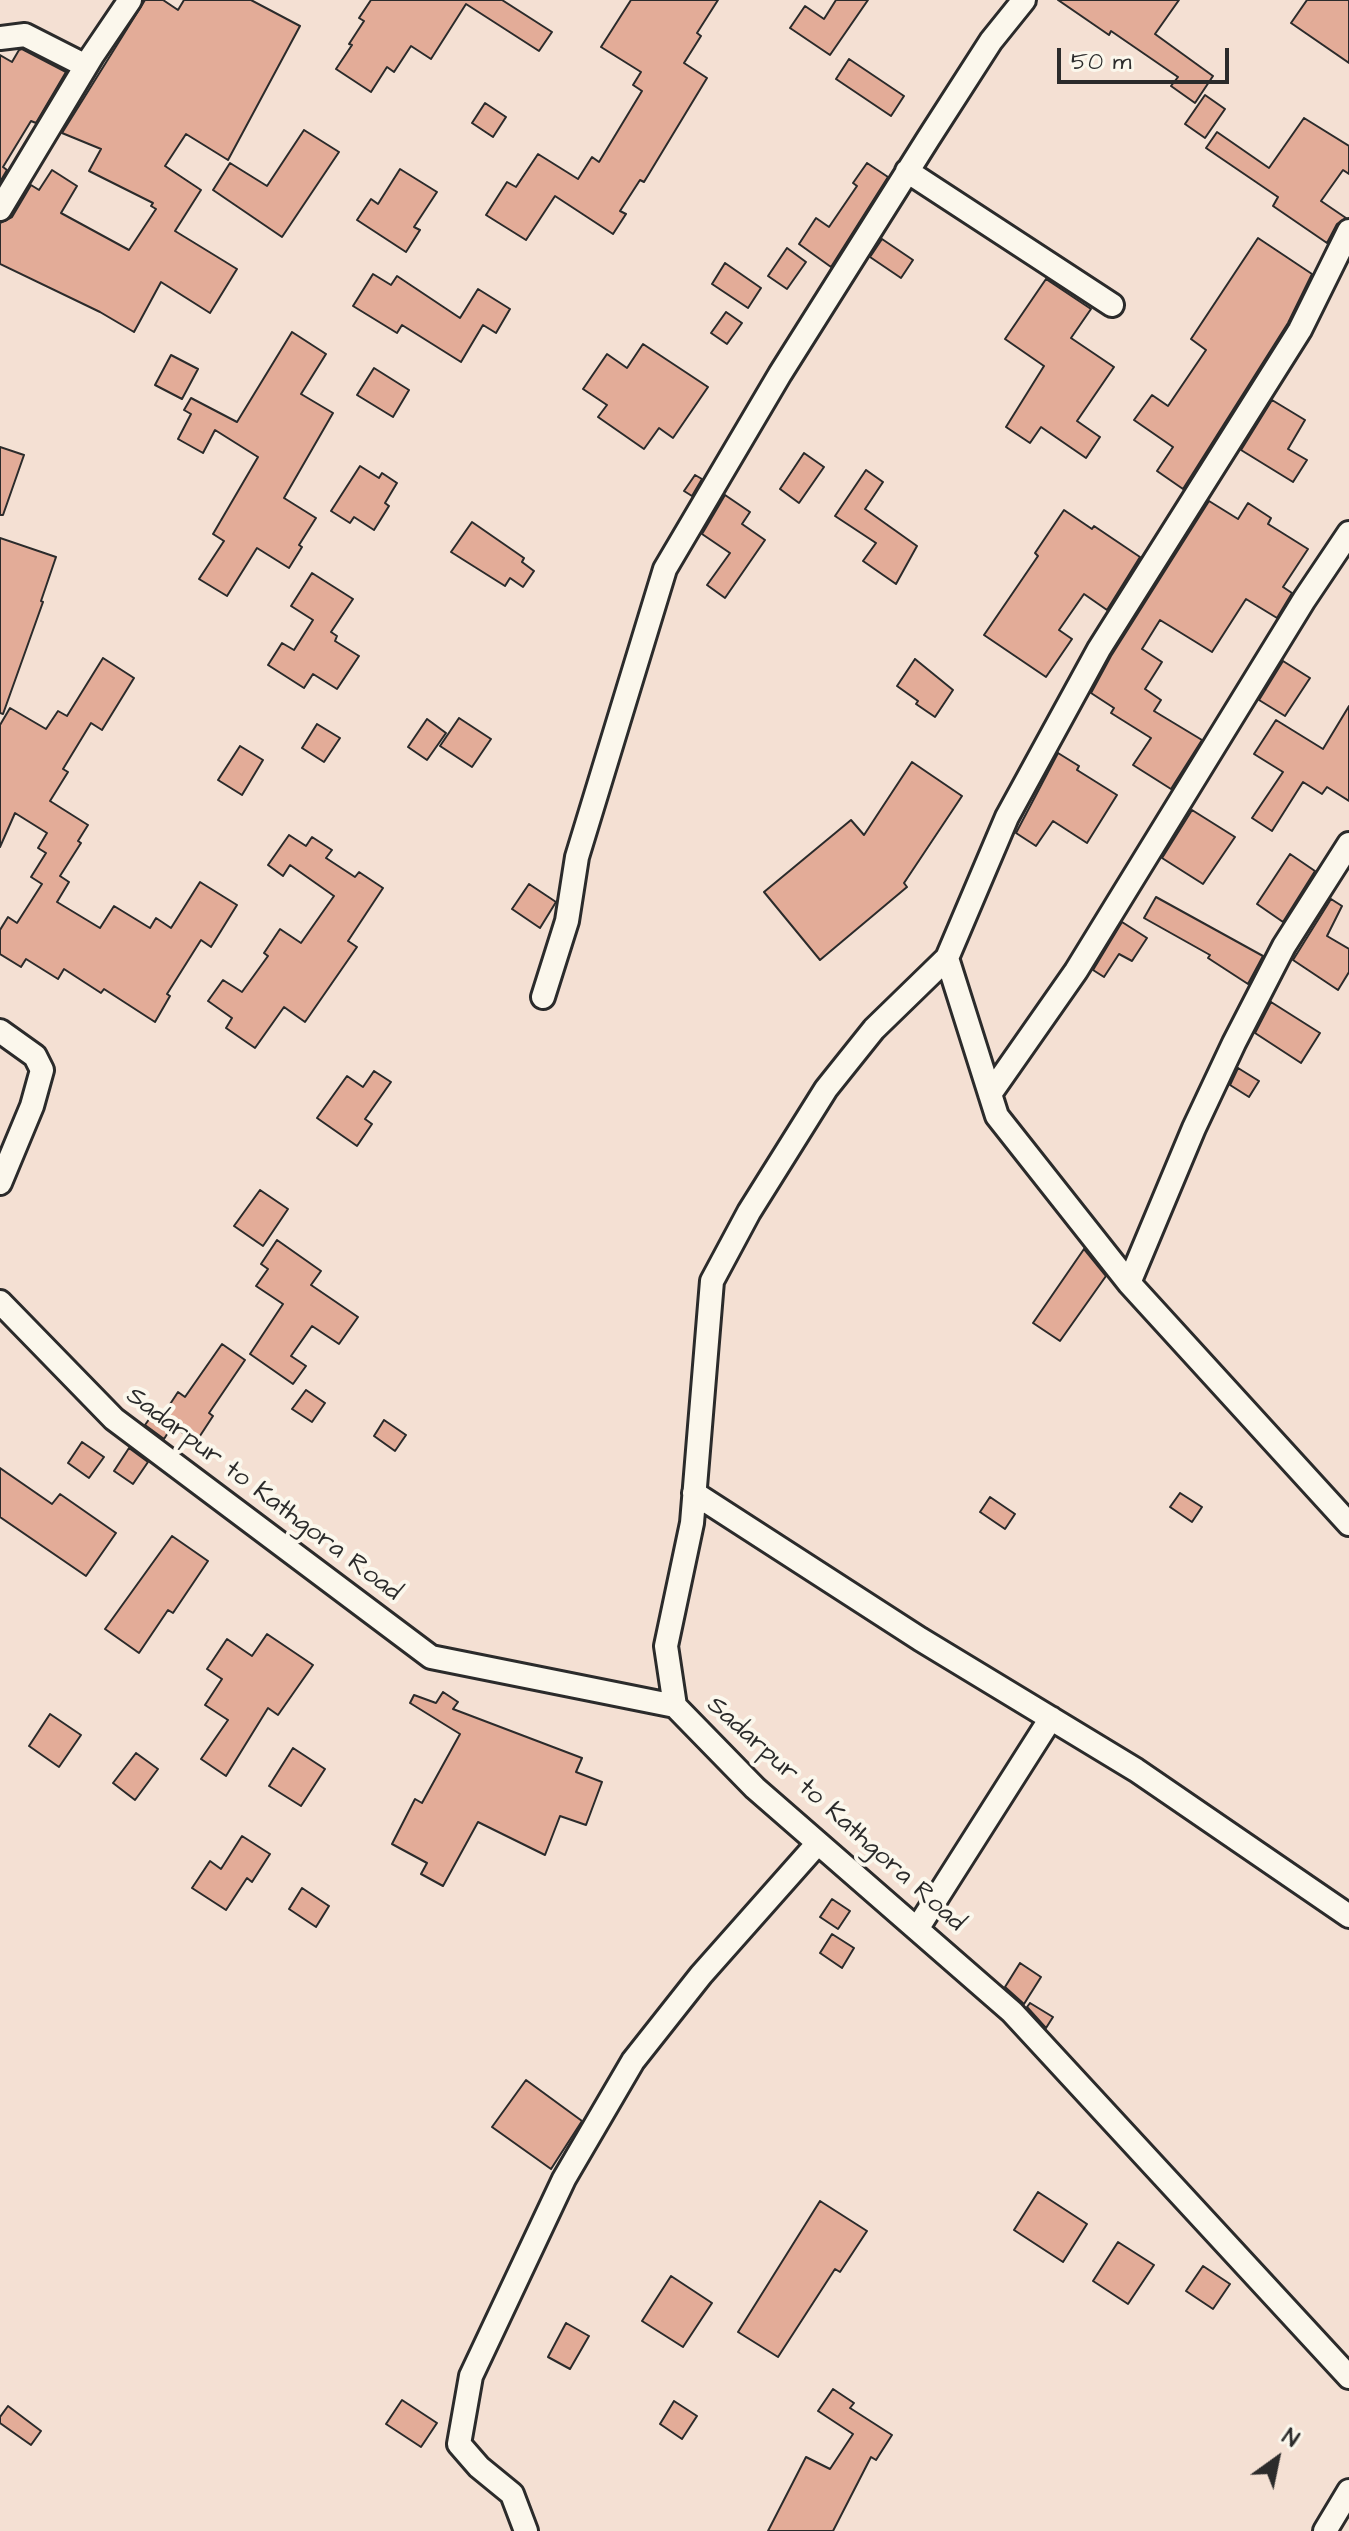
<!DOCTYPE html>
<html>
<head>
<meta charset="utf-8">
<style>
  body { margin:0 }
  #map { position:relative; width:1349px; height:2531px; overflow:hidden; background:#f4e0d3; font-family:"Architects Daughter",sans-serif }
  canvas { display:block }
  .north { position:absolute; left:1237px; top:2419px; width:80px; height:80px; -webkit-text-stroke:6px #fbf7ec; paint-order:stroke; rotate:33deg; font-size:22px; font-weight:700; line-height:32px; text-align:center; color:#2b2b2b }
  .north::after { content:''; display:block; margin:auto; width:28px; height:36px; background:#2b2b2b; clip-path:polygon(50% 0,100% 100%,50% 72%,0 100%) }
  .scale { position:absolute; left:1057px; top:48px; width:172px; height:36px; box-sizing:border-box; border:4px solid #2b2b2b; border-top:0; padding-left:10px; font-size:24px; line-height:28px; white-space:nowrap; color:#2b2b2b; -webkit-text-stroke:6px #fbf7ec; paint-order:stroke }
</style>
</head>
<body>
<div id="map">
<canvas width="1349" height="2531"></canvas>
<div class="north">N</div>
<div class="scale">50 m</div>
</div>
<script>
const ctx = document.querySelector('canvas').getContext('2d');
ctx.lineJoin = 'round';
function fill(path, color) {
  ctx.fillStyle = color;
  ctx.fill(path, 'evenodd');
}
function toPath(rows) {
  const path = new Path2D();
  for (const r of rows) {
    path.moveTo(r[0], r[1]);
    for (let i = 2; i < r.length; i += 2) path.lineTo(r[i], r[i + 1]);
  }
  return path;
}
function trace(path, color, width, dash) {
  ctx.strokeStyle = color;
  ctx.lineWidth = width;
  ctx.lineCap = dash ? 'butt' : 'round';
  ctx.setLineDash(dash || []);
  ctx.stroke(path);
}
function write(font, color, halo, rows, align = 'center') {
  ctx.font = font + ' "Architects Daughter",sans-serif';
  ctx.lineWidth = 8;
  ctx.setLineDash([]);
  ctx.textBaseline = 'middle';
  ctx.strokeStyle = halo;
  ctx.fillStyle = color;
  for (const [text, x, y, turn = 0] of rows) {
    ctx.save();
    ctx.translate(x, y);
    ctx.rotate((+turn || 0) * Math.PI / 180);
    ctx.textAlign = isNaN(turn) ? turn : align;
    if (halo) ctx.strokeText(text, 0, 0);
    ctx.fillText(text, 0, 0);
    ctx.restore();
  }
}
const building = toPath([
  [145,0,163,0,178,10,184,0,251,0,300,26,228,160,186,134,165,166,201,190,175,231,237,269,210,313,161,282,134,332,100,312,0,264,0,223,12,217,31,185,39,190,52,170,77,186,61,213,129,250,156,209,151,206,153,203,89,171,101,149,62,133,145,0],
  [371,0,502,0,552,32,539,51,466,4,431,59,411,46,394,72,387,67,371,92,336,69,352,45,349,44,364,21,359,18,371,0],
  [631,0,718,0,697,33,701,36,684,63,707,78,644,182,640,180,620,211,626,214,613,234,555,196,526,240,486,215,507,182,516,187,538,154,578,179,592,157,599,162,642,91,633,85,641,72,601,47,631,0],
  [836,0,868,0,830,55,790,28,805,6,824,19,836,0],
  [1058,0,1179,0,1155,34,1213,76,1195,103,1171,86,1178,77,1111,31,1109,35,1058,0],
  [1307,0,1349,0,1349,63,1291,23,1307,0],
  [22,49,66,72,36,123,31,121,3,167,7,170,0,182,0,55,12,62,19,50,22,49],
  [849,59,904,96,891,116,836,79,849,59],
  [1205,95,1225,109,1205,138,1185,124,1205,95],
  [485,103,506,117,493,137,472,123,485,103],
  [1304,118,1349,146,1349,174,1343,170,1321,201,1346,218,1337,224,1327,243,1273,206,1278,197,1206,148,1217,132,1269,168,1304,118],
  [304,130,339,152,282,237,213,190,230,163,267,186,304,130],
  [867,163,888,177,831,267,799,244,816,218,829,227,857,186,853,183,867,163],
  [400,169,437,192,414,227,420,230,406,252,357,220,371,199,378,204,400,169],
  [1258,238,1312,274,1288,323,1183,489,1157,471,1173,447,1134,420,1152,395,1168,406,1206,350,1191,339,1258,238],
  [882,239,913,260,901,278,870,257,882,239],
  [787,248,806,262,787,289,768,276,787,248],
  [725,263,761,288,748,308,712,284,725,263],
  [373,274,391,285,397,276,460,318,478,289,510,309,496,333,483,325,461,362,402,325,397,333,353,306,373,274],
  [1046,279,1091,309,1071,338,1114,367,1077,421,1100,437,1086,458,1041,427,1030,443,1006,427,1044,366,1005,339,1046,279],
  [726,312,742,323,727,344,711,333,726,312],
  [292,332,326,354,301,394,333,413,284,498,316,518,299,545,302,547,289,568,257,548,227,596,199,579,224,541,213,534,258,457,215,430,203,453,178,439,191,414,184,410,191,398,237,422,292,332],
  [643,344,708,387,673,438,659,428,644,449,598,417,607,405,583,389,607,354,627,368,643,344],
  [171,355,198,369,182,399,155,385,171,355],
  [374,368,409,390,393,417,357,395,374,368],
  [1272,400,1305,420,1288,449,1307,460,1293,482,1241,450,1272,400],
  [0,447,24,455,3,515,0,515,0,447],
  [804,453,824,467,799,503,780,489,804,453],
  [360,466,379,478,382,473,397,483,385,503,389,506,374,530,354,517,350,523,331,511,360,466],
  [866,470,883,482,865,509,917,546,896,584,863,561,876,543,835,516,866,470],
  [695,475,702,479,692,496,684,491,695,475],
  [725,495,750,512,742,524,765,540,725,598,707,585,730,553,702,534,725,495],
  [1209,501,1238,519,1248,503,1271,518,1268,524,1308,549,1283,587,1292,593,1277,618,1246,599,1212,652,1160,620,1142,649,1162,662,1145,689,1161,700,1154,711,1202,740,1171,789,1133,765,1151,738,1111,713,1114,708,1091,693,1111,656,1209,501],
  [1064,510,1092,529,1094,526,1140,557,1107,610,1084,594,1059,630,1072,639,1046,677,984,635,1038,556,1035,553,1064,510],
  [472,522,524,558,522,562,534,571,523,587,510,578,505,586,451,552,472,522],
  [0,538,56,557,41,601,43,602,3,714,0,713,0,538],
  [312,573,353,599,331,632,337,636,335,641,359,656,337,689,313,674,304,688,268,665,282,643,294,650,313,620,291,606,312,573],
  [103,658,134,678,102,730,91,723,63,769,68,772,50,801,88,825,78,841,81,843,60,876,69,882,57,902,100,928,114,906,150,928,156,918,171,928,200,882,237,905,211,947,201,940,167,994,170,996,155,1022,104,989,101,993,64,969,58,979,26,959,21,967,0,954,0,930,8,917,17,923,42,884,31,877,46,853,38,848,47,833,15,813,0,847,0,725,10,708,46,729,58,711,67,716,103,658],
  [915,659,953,690,935,717,916,704,918,701,897,686,915,659],
  [1283,661,1310,678,1285,716,1259,700,1283,661],
  [1349,706,1349,801,1327,787,1322,794,1303,782,1272,831,1252,818,1283,772,1254,754,1276,720,1323,749,1349,706],
  [459,718,491,739,472,767,440,746,459,718],
  [427,719,446,733,427,760,408,747,427,719],
  [317,724,340,738,324,762,302,748,317,724],
  [240,746,263,760,242,795,218,780,240,746],
  [1058,753,1079,766,1077,770,1117,795,1087,843,1053,821,1036,846,1016,833,1058,753],
  [912,762,962,796,904,883,907,887,820,960,764,892,851,820,864,835,912,762],
  [1192,810,1235,837,1203,884,1162,858,1192,810],
  [289,835,306,846,312,837,332,850,326,858,355,877,359,872,383,888,348,941,357,947,305,1022,284,1007,255,1048,226,1028,232,1018,208,1001,223,980,242,992,268,956,264,953,280,929,301,943,334,896,290,865,283,876,268,865,289,835],
  [1290,854,1315,871,1283,922,1257,904,1290,854],
  [529,884,556,902,540,928,512,909,529,884],
  [1156,897,1263,956,1248,984,1208,958,1210,955,1144,918,1156,897],
  [1331,899,1342,906,1327,936,1349,949,1349,972,1338,990,1293,960,1331,899],
  [1122,922,1147,938,1132,961,1119,954,1104,977,1093,970,1122,922],
  [1271,1002,1320,1033,1301,1063,1255,1033,1271,1002],
  [1238,1068,1259,1081,1249,1097,1230,1085,1238,1068],
  [374,1071,391,1082,365,1119,372,1124,357,1146,317,1118,347,1076,363,1087,374,1071],
  [260,1190,288,1209,263,1246,234,1226,260,1190],
  [277,1240,321,1271,311,1285,358,1317,339,1344,312,1326,291,1356,306,1366,293,1384,250,1354,283,1304,256,1286,268,1269,261,1264,277,1240],
  [1084,1249,1106,1276,1060,1341,1033,1323,1084,1249],
  [222,1344,245,1360,209,1413,213,1416,196,1442,161,1418,178,1392,185,1397,222,1344],
  [306,1390,325,1403,312,1422,292,1409,306,1390],
  [152,1415,171,1428,164,1439,145,1425,152,1415],
  [384,1420,406,1435,395,1451,374,1436,384,1420],
  [82,1442,104,1457,89,1478,68,1463,82,1442],
  [129,1448,148,1462,133,1484,114,1471,129,1448],
  [0,1468,52,1504,60,1494,116,1533,86,1576,0,1517,0,1468],
  [1180,1493,1202,1507,1192,1522,1170,1507,1180,1493],
  [990,1497,1015,1514,1005,1529,980,1512,990,1497],
  [172,1536,208,1561,173,1613,168,1610,139,1653,105,1629,172,1536],
  [267,1634,313,1665,278,1715,268,1708,226,1776,201,1759,228,1720,205,1705,222,1679,207,1669,227,1639,252,1656,267,1634],
  [443,1692,458,1702,453,1709,582,1758,576,1772,602,1782,586,1825,560,1816,545,1855,478,1822,443,1886,421,1874,427,1863,392,1844,415,1799,422,1803,460,1734,410,1703,414,1695,436,1703,443,1692],
  [50,1714,81,1735,59,1767,29,1746,50,1714],
  [293,1748,325,1769,301,1806,269,1786,293,1748],
  [136,1753,158,1769,135,1800,113,1783,136,1753],
  [242,1836,270,1854,252,1882,247,1878,226,1910,192,1888,210,1861,221,1869,242,1836],
  [302,1888,329,1906,316,1927,289,1909,302,1888],
  [832,1899,850,1911,838,1929,820,1917,832,1899],
  [832,1934,854,1948,842,1968,820,1953,832,1934],
  [1020,1963,1041,1977,1024,2004,1005,1987,1020,1963],
  [1030,2003,1053,2017,1046,2028,1027,2007,1030,2003],
  [526,2080,582,2121,551,2169,492,2127,526,2080],
  [1038,2192,1087,2224,1063,2262,1014,2230,1038,2192],
  [820,2201,867,2231,840,2272,835,2269,778,2357,738,2332,820,2201],
  [1118,2242,1154,2265,1128,2304,1093,2281,1118,2242],
  [1203,2266,1230,2284,1213,2309,1186,2291,1203,2266],
  [671,2276,712,2303,683,2347,642,2321,671,2276],
  [566,2323,589,2336,570,2369,548,2357,566,2323],
  [833,2389,854,2403,850,2408,892,2435,876,2460,871,2457,833,2531,768,2531,806,2457,830,2469,853,2434,818,2411,833,2389],
  [402,2400,437,2423,421,2447,386,2424,402,2400],
  [674,2401,697,2416,682,2439,660,2424,674,2401],
  [8,2406,41,2431,31,2445,0,2423,0,2417,8,2406]
]);
const minor = toPath([
  [0,38,25,35,86,66],
  [907,171,1112,305],
  [0,209,92,56,130,0],
  [947,958,997,1116,1129,1283,1349,1524],
  [543,997,567,921,577,857,665,569,780,374,928,139,991,41,1024,0],
  [0,1031,35,1056,42,1070,32,1106,0,1183],
  [990,1094,1076,971,1304,600,1349,533],
  [1129,1283,1194,1128,1234,1043,1284,946,1349,844],
  [0,1302,114,1419,431,1657,675,1706,755,1788,1012,2012,1349,2377],
  [694,1493,920,1639,1136,1770,1349,1916],
  [675,1706,666,1646,692,1523,712,1281,749,1212,826,1089,874,1029,947,958,1007,817,1099,649,1300,330,1349,231],
  [917,1929,1051,1718],
  [526,2531,512,2494,479,2467,459,2444,471,2376,564,2179,633,2061,701,1975,818,1843],
  [1325,2531,1349,2491]
]);
const streetNames = [
  ["Sadarpur to Kathgora Road",263,1495,37],
  ["Sadarpur to Kathgora Road",835,1815,42]
];
fill(building, '#e3ac98');
trace(building, '#2b2b2b', 2);
trace(minor, '#2b2b2b', 28);
trace(minor, '#fbf7ec', 22);
write('26px', '#2b2b2b', '#fbf7ec', streetNames);
</script>
</body>
</html>
